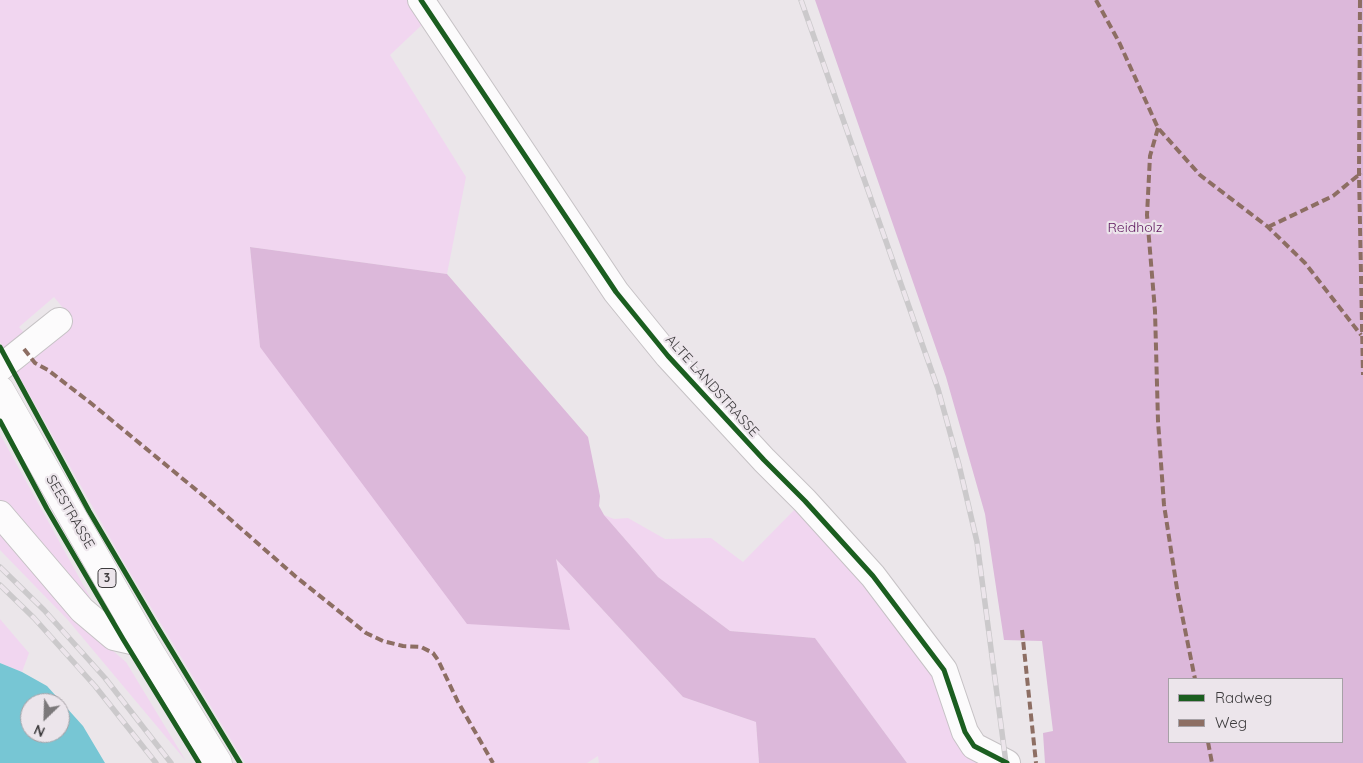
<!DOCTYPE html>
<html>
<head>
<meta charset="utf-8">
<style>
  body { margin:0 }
  #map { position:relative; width:1363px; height:763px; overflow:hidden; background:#ebe6ea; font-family:Quicksand,sans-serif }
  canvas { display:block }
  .legend { position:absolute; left:1168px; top:678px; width:175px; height:65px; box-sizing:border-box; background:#ece5eb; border:1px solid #a6a1a6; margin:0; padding:6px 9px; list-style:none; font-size:15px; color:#3e3c3e }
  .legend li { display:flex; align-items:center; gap:10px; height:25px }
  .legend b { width:25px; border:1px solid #a6a1a6 }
  .north { position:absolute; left:20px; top:693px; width:50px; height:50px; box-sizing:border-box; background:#ece5eb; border:1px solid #a6a1a6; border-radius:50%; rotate:204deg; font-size:14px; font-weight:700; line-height:20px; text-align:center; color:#3e3c3e }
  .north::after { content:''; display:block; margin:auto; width:18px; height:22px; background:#7b787a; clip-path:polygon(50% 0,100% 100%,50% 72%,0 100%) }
</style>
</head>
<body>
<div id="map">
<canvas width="1363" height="763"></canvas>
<ul class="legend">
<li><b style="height:6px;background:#1b5e20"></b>Radweg</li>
<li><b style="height:6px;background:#8d6e63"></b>Weg</li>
</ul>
<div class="north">N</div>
</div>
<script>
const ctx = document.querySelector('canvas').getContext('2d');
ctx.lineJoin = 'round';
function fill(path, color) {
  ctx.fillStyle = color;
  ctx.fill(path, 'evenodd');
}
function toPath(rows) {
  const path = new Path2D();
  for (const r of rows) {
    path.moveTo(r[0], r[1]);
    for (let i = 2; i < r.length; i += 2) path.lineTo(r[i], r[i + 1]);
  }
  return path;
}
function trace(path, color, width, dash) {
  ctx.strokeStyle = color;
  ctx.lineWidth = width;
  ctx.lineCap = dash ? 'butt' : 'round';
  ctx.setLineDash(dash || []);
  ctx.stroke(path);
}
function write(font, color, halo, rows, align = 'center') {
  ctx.font = font + ' Quicksand,sans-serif';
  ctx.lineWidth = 4.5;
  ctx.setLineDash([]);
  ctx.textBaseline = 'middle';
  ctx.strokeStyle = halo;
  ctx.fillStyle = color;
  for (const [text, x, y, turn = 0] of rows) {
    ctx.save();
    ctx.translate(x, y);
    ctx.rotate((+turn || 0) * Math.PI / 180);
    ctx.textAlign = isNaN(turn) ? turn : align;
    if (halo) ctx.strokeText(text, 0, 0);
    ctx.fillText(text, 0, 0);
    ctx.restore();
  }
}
const green = toPath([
  [0,0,411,0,426,21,390,55,466,177,447,274,250,247,260,347,555,558,683,697,756,722,759,763,599,763,598,756,587,763,245,763,123,561,0,342],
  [54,297,73,320,38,349,19,327],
  [0,434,102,619,0,505],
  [800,504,931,670,980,763,907,763,815,638,730,631,658,577,604,515,614,519,628,518,665,539,711,538,743,562],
  [0,524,92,633,126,662,186,761,67,619,0,550],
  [0,619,29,653,22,672,0,663]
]);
const forest = toPath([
  [815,0,1363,0,1363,763,1045,763,1043,733,1053,731,1042,641,1004,640,985,514,946,377],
  [1169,679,1342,679,1342,742,1169,742],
  [250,247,447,274,588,437,600,496,599,506,604,515,658,577,730,631,815,638,907,763,759,763,756,722,683,697,556,559,570,630,467,624,260,347]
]);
const water = toPath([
  [0,663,22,672,47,686,83,726,105,763,0,763],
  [30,703,60,703,60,733,30,733]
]);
const minor = toPath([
  [421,0,616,292,668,356,764,460,805,501,873,576,944,670,965,732,974,746,1007,763],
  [0,368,59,321],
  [0,514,82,610,114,637,145,644]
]);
const major = toPath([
  [0,390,145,644,218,763]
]);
const rail = toPath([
  [801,0,938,389,959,465,977,542,1006,763],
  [0,567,44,610,105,678,171,763],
  [0,585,34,618,95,686,156,763]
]);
const quiet = toPath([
  [1096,0,1119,42,1158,128,1200,175,1268,227,1305,263,1361,335],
  [1360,0,1359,174,1363,375],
  [1158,128,1150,156,1147,215,1155,311,1158,421,1164,505,1178,595,1195,679],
  [1268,227,1333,196,1361,173],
  [24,349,35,363,48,370,92,404,206,498,295,576,366,633,383,641,403,646,421,647,433,653,438,660,458,702,493,763],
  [1022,630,1036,763],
  [1208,742,1212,763]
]);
const cycleway = toPath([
  [421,0,616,292,668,356,764,460,805,501,873,576,944,670,965,732,974,746,1007,763],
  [0,347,89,511,155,623,240,763],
  [0,421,47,509,123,639,199,763]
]);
const shields = [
  [107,578,18]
];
const shieldNames = [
  ["3",107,578]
];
const parkNames = [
  ["Reidholz",1135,228]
];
const streetNames = [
  ["ALTE LANDSTRASSE",712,386,48],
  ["SEESTRASSE",70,512,60]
];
fill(green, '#f1d6f0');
fill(forest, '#dcb8da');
fill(water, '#77c6d4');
trace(minor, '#c6c2c5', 28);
trace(major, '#c6c2c5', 29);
trace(minor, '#fcfbfc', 26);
trace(major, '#fcfbfc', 28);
trace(rail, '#cbc9cb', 5.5);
trace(rail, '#ece5eb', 4, [11]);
trace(quiet, '#8d6e63', 4, [8, 4]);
trace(cycleway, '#1b5e20', 5);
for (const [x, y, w] of shields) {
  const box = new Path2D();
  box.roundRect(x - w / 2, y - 9.5, w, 19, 4);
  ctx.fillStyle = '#ece5eb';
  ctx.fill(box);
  trace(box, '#3e3c3e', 1);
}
write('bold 12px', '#3e3c3e', null, shieldNames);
write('14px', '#5d165d', '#ece5eb', parkNames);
write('14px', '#3e3c3e', '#ece5eb', streetNames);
</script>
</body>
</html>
